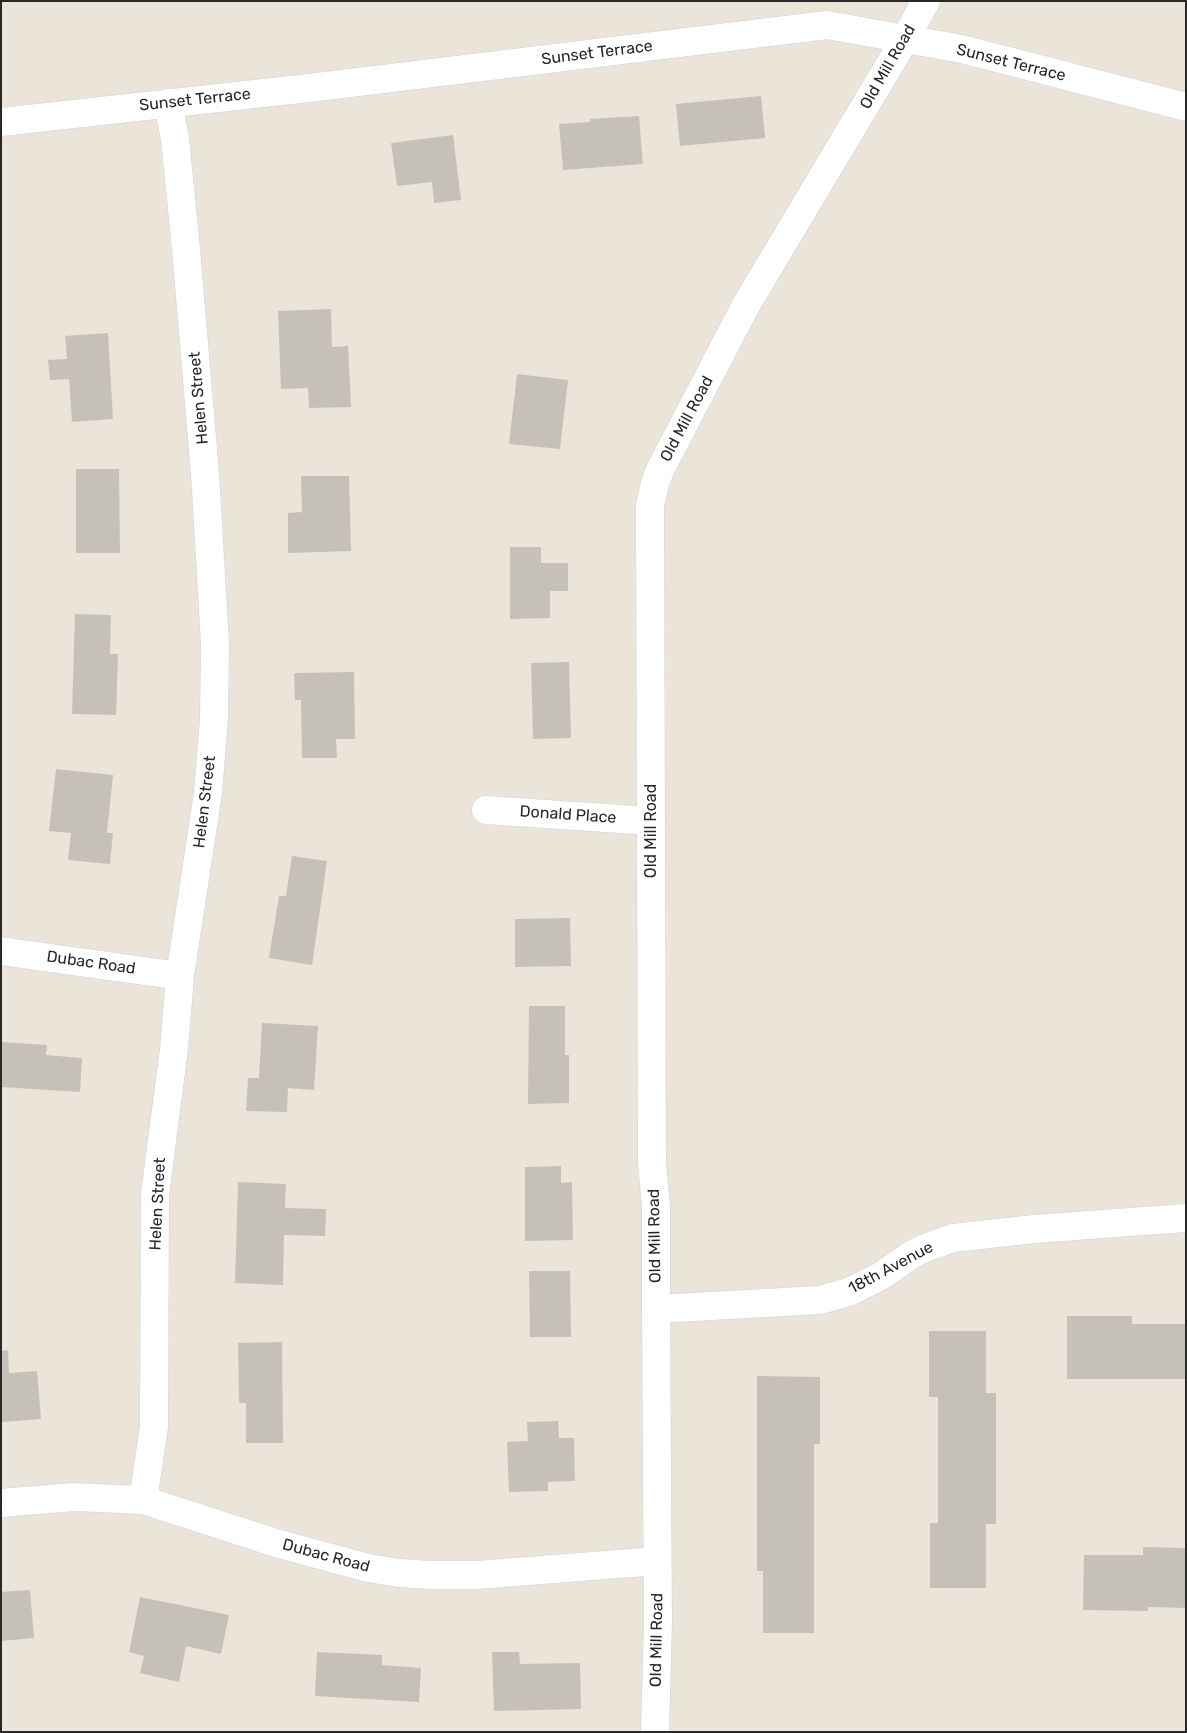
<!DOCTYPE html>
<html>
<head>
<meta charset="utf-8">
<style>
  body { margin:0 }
  #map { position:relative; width:1187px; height:1733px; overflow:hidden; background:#ebe4d8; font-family:Rubik,sans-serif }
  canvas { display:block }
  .frame { position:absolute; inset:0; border:2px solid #282828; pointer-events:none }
</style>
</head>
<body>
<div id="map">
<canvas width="1187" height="1733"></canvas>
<div class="frame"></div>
</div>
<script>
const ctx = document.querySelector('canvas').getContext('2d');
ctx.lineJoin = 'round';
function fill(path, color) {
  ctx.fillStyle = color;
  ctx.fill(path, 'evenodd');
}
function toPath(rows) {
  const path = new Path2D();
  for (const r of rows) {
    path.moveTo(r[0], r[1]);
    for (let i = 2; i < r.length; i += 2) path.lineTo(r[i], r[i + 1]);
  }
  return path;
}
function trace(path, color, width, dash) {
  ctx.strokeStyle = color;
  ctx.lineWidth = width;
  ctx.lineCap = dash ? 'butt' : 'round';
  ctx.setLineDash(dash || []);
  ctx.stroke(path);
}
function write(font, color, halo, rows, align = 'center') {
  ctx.font = font + ' Rubik,sans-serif';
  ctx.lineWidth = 4;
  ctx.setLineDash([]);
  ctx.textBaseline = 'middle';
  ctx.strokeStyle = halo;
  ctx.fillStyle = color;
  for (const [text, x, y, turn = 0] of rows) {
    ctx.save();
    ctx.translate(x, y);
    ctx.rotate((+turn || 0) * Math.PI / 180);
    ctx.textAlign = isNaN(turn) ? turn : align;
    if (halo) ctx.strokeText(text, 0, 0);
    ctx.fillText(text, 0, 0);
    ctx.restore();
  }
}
const building = toPath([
  [761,96,765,138,680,146,676,104],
  [639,116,643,164,563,170,559,124,590,122,590,119],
  [453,135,461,200,434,203,432,182,397,186,391,143],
  [331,309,332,347,348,346,351,407,309,408,308,388,281,389,278,311],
  [108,333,113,419,72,422,69,379,50,380,48,360,67,359,65,336],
  [517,374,568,380,560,449,509,444],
  [76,469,119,469,120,553,76,553],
  [301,476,349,476,351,551,288,553,288,513,302,512],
  [510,547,541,547,541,563,568,563,568,591,550,591,550,618,510,619],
  [75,614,111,615,110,654,118,654,116,715,72,714],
  [569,662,571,738,533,739,531,663],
  [354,672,355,739,336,739,337,758,302,758,301,700,295,700,294,673],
  [56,769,113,775,107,833,113,833,110,864,68,860,71,833,49,831],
  [292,856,327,861,312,965,269,958,279,896,286,896],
  [570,918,571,966,515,967,515,919],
  [529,1006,565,1006,565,1055,569,1055,569,1103,528,1104],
  [262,1023,318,1026,314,1090,288,1088,287,1112,246,1111,248,1078,259,1078],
  [1,1042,47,1045,46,1055,82,1058,80,1092,1,1087],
  [561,1166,561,1183,572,1182,573,1240,525,1241,525,1167],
  [238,1182,286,1184,285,1208,326,1209,325,1236,284,1235,283,1285,235,1283],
  [529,1271,570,1271,571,1337,530,1337],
  [1067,1316,1132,1316,1132,1324,1186,1324,1186,1379,1067,1379],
  [929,1331,986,1331,986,1393,996,1393,996,1524,986,1524,986,1588,930,1588,930,1523,938,1523,938,1397,929,1397],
  [282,1342,283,1443,246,1443,246,1403,239,1403,238,1343],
  [8,1350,9,1373,37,1371,41,1419,1,1422,1,1351],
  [757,1376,820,1377,820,1444,814,1444,814,1633,763,1633,763,1571,757,1571],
  [558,1421,559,1438,574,1438,575,1481,548,1482,548,1491,509,1492,507,1442,528,1441,527,1422],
  [1143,1547,1186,1548,1186,1608,1148,1607,1148,1611,1083,1610,1084,1555,1143,1555],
  [30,1590,34,1638,1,1641,1,1592],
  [140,1597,229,1615,221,1654,186,1646,179,1682,140,1673,144,1656,129,1652],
  [317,1652,382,1655,382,1665,421,1668,419,1702,315,1696],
  [492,1652,519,1652,520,1664,580,1663,581,1709,494,1711]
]);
const minor = toPath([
  [1,122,309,88,827,25,962,49,1186,107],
  [486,810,651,821],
  [1,951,180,976],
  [656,1309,820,1300,849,1292,881,1276,911,1255,925,1248,953,1238,1034,1229,1186,1218],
  [143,1500,154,1427,155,1194,174,1049,180,976,208,793,214,718,215,643,205,473,185,238,175,139,168,103],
  [1,1503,74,1497,143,1500,276,1543,368,1568,399,1573,430,1575,477,1575,657,1561]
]);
const tertiary = toPath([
  [655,1732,658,1623,656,1309,656,1206,652,1164,650,506,655,483,661,468,746,305,905,39,926,1]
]);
const streetNames = [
  ["Sunset Terrace",597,53,-7],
  ["Sunset Terrace",1011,63,14],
  ["Old Mill Road",888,67,-60],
  ["Sunset Terrace",195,100,-6],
  ["Helen Street",199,398,-95],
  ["Old Mill Road",687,419,-62],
  ["Helen Street",205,802,-83],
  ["Donald Place",568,815,4],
  ["Old Mill Road",651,831,-90],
  ["Dubac Road",91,963,8],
  ["Helen Street",158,1204,-87],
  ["Old Mill Road",655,1236,-91],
  ["18th Avenue",891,1268,-28],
  ["Dubac Road",326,1556,15],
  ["Old Mill Road",657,1640,-89]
];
fill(building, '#c6c1b8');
trace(minor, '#cdd0e2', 29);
trace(tertiary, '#cdd0e2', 29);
trace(minor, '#fff', 28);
trace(tertiary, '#fff', 28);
write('16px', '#282828', '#fff', streetNames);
</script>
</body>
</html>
